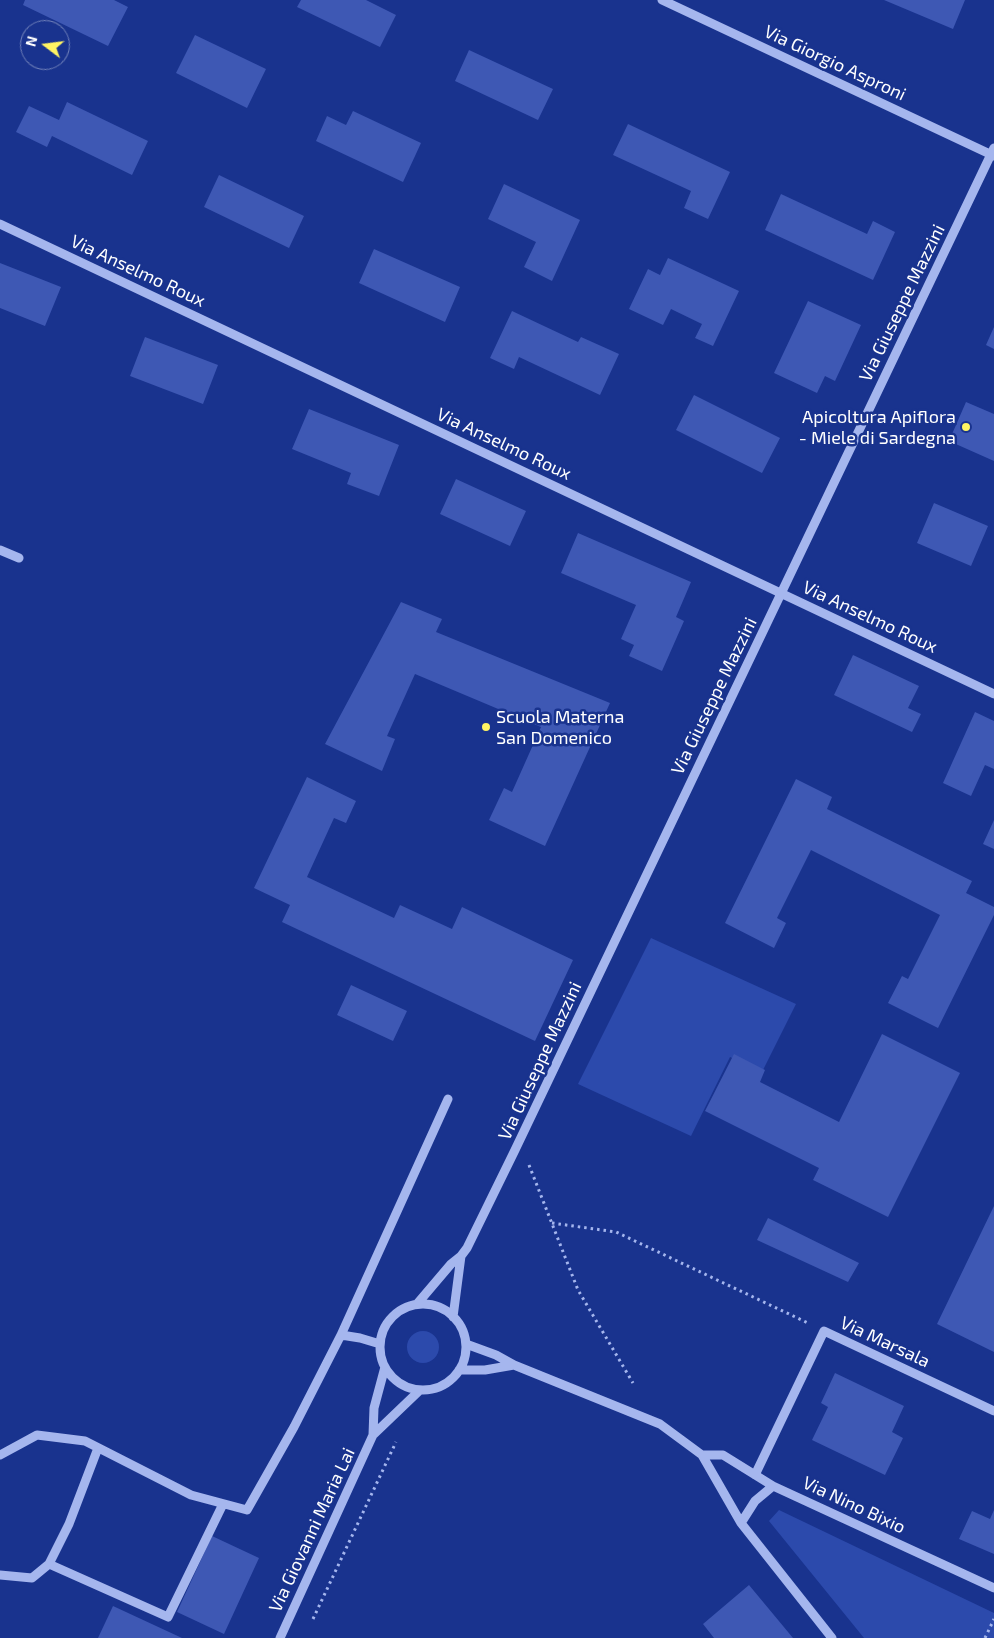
<!DOCTYPE html>
<html>
<head>
<meta charset="utf-8">
<style>
  body { margin:0 }
  #map { position:relative; width:994px; height:1638px; overflow:hidden; background:#19338e; font-family:"Exo 2",sans-serif }
  canvas { display:block }
  .north { position:absolute; left:20px; top:20px; width:50px; height:50px; box-sizing:border-box; background:#19338e; border:1px solid #7585bb; border-radius:50%; rotate:285deg; font-size:14px; font-weight:700; line-height:20px; text-align:center; color:#fff }
  .north::after { content:''; display:block; margin:auto; width:18px; height:22px; background:#fff463; clip-path:polygon(50% 0,100% 100%,50% 72%,0 100%) }
</style>
</head>
<body>
<div id="map">
<canvas width="994" height="1638"></canvas>
<div class="north">N</div>
</div>
<script>
const ctx = document.querySelector('canvas').getContext('2d');
ctx.lineJoin = 'round';
function fill(path, color) {
  ctx.fillStyle = color;
  ctx.fill(path, 'evenodd');
}
function toPath(rows) {
  const path = new Path2D();
  for (const r of rows) {
    if (r.length === 3) {
      path.moveTo(r[0] + r[2], r[1]);
      path.arc(r[0], r[1], r[2], 0, 2 * Math.PI);
      continue;
    }
    path.moveTo(r[0], r[1]);
    for (let i = 2; i < r.length; i += 2) path.lineTo(r[i], r[i + 1]);
  }
  return path;
}
function trace(path, color, width, dash) {
  ctx.strokeStyle = color;
  ctx.lineWidth = width;
  ctx.lineCap = dash ? 'butt' : 'round';
  ctx.setLineDash(dash || []);
  ctx.stroke(path);
}
function write(font, color, halo, rows, align = 'center') {
  ctx.font = font + ' "Exo 2",sans-serif';
  ctx.lineWidth = 5;
  ctx.setLineDash([]);
  ctx.textBaseline = 'middle';
  ctx.strokeStyle = halo;
  ctx.fillStyle = color;
  for (const [text, x, y, turn = 0] of rows) {
    ctx.save();
    ctx.translate(x, y);
    ctx.rotate((+turn || 0) * Math.PI / 180);
    ctx.textAlign = isNaN(turn) ? turn : align;
    if (halo) ctx.strokeText(text, 0, 0);
    ctx.fillText(text, 0, 0);
    ctx.restore();
  }
}
const green = toPath([
  [651,938,796,1004,762,1072,730,1057,691,1136,578,1084],
  [423,1347,16],
  [779,1510,994,1613,994,1638,864,1638,769,1521]
]);
const building = toPath([
  [25,0,114,0,128,7,108,46,23,5],
  [301,0,366,0,396,15,380,47,297,7],
  [884,0,965,0,953,29],
  [195,35,266,69,247,108,176,73],
  [469,50,553,89,538,120,455,81],
  [67,102,148,141,132,175,52,136,47,147,16,132,29,106,59,120],
  [353,111,421,143,403,182,316,141,327,116,346,125],
  [628,124,730,172,708,219,684,208,691,191,613,155],
  [219,175,304,216,289,248,204,207],
  [504,184,580,220,552,281,524,267,536,242,488,219],
  [781,194,867,234,873,221,895,232,873,280,765,230],
  [374,249,460,287,445,322,359,283],
  [668,258,739,291,713,346,695,338,702,324,671,309,663,325,629,309,648,269,660,275],
  [0,263,61,287,45,326,0,308],
  [808,301,861,325,835,381,825,376,817,393,774,373],
  [512,311,578,342,581,337,619,354,600,395,519,357,514,369,490,358],
  [994,327,994,349,986,345],
  [145,337,218,365,203,404,130,376],
  [694,395,780,438,762,473,676,430],
  [966,402,994,414,994,461,949,441],
  [309,409,399,445,379,496,347,484,351,473,292,449],
  [456,479,526,511,510,546,440,514],
  [934,503,988,526,971,566,917,543],
  [578,533,691,582,676,617,684,621,662,671,629,656,634,645,621,639,636,605,561,573],
  [401,602,442,619,436,632,610,703,545,846,489,820,504,788,512,792,541,727,415,674,387,736,395,739,382,771,325,744],
  [853,655,919,686,908,708,921,714,912,732,834,695],
  [975,712,994,721,994,769,985,765,971,796,943,783],
  [307,777,356,801,346,823,334,818,307,877,394,918,400,905,452,929,462,907,573,960,535,1041,282,922,290,905,254,888],
  [796,779,832,797,827,809,972,881,966,893,994,907,994,915,938,1028,888,1003,902,976,908,979,940,915,811,850,777,918,786,923,774,948,725,923],
  [994,820,994,849,983,844],
  [351,985,407,1011,393,1041,337,1015],
  [882,1034,960,1073,888,1217,813,1180,819,1168,705,1111,734,1054,765,1070,760,1082,839,1122],
  [994,1206,994,1352,937,1324],
  [768,1218,859,1263,848,1282,757,1240],
  [835,1373,904,1406,892,1432,903,1438,885,1475,812,1440,828,1407,821,1403],
  [994,1510,994,1554,959,1539,972,1511,990,1519],
  [212,1536,259,1558,224,1634,177,1612],
  [749,1585,793,1638,714,1638,703,1624],
  [113,1606,182,1638,98,1638]
]);
const path = toPath([
  [529,1165,578,1290,633,1383],
  [552,1223,616,1232,808,1323],
  [313,1619,396,1442],
  [985,1638,994,1619]
]);
const minor = toPath([
  [662,0,994,156],
  [0,224,994,694],
  [0,550,19,558],
  [417,1304,451,1264,461,1256,467,1248,515,1150,994,148],
  [423,1347,43],
  [453,1317,461,1256],
  [341,1335,448,1099],
  [466,1344,496,1355,514,1365,660,1424,702,1455,741,1523,832,1638],
  [459,1370,485,1370,514,1365],
  [373,1435,374,1408,385,1367],
  [0,1455,37,1435,85,1441,191,1495,247,1510,294,1427,341,1335,360,1338,380,1344],
  [702,1455,723,1455,773,1486,994,1588],
  [755,1475,824,1331,994,1411],
  [741,1523,755,1501,773,1486],
  [49,1564,168,1617,223,1504],
  [0,1575,32,1578,49,1564,69,1524,98,1448],
  [280,1638,373,1435,420,1390]
]);
const markers = [
  [966,427,5,"#fff463"],
  [486,727,5,"#fff463"]
];
const streetNames = [
  ["Via Giorgio Asproni",835,63,25],
  ["Via Anselmo Roux",138,271,25],
  ["Via Giuseppe Mazzini",902,303,-64],
  ["Via Anselmo Roux",504,444,25],
  ["Via Anselmo Roux",870,617,25],
  ["Via Giuseppe Mazzini",714,696,-64],
  ["Via Giuseppe Mazzini",540,1061,-65],
  ["Via Marsala",885,1342,25],
  ["Via Nino Bixio",854,1505,25],
  ["Via Giovanni Maria Lai",312,1530,-65]
];
const poiNames = [
  ["Apicoltura Apiflora",956,417],
  ["- Miele di Sardegna",956,438],
  ["Scuola Materna",496,717,"left"],
  ["San Domenico",496,738,"left"]
];
fill(green, '#2c4aac');
fill(building, '#3e58b4');
trace(path, '#a5b6ee', 3, [2.5, 4]);
trace(minor, '#a5b6ee', 9);
for (const [x, y, r, color] of markers) {
  const dot = new Path2D();
  dot.arc(x, y, r, 0, 2 * Math.PI);
  ctx.fillStyle = color;
  ctx.fill(dot);
  trace(dot, '#19338e', 2);
}
write('18px', '#fff', '#19338e', streetNames);
write('18px', '#fff', '#19338e', poiNames, 'right');
</script>
</body>
</html>
